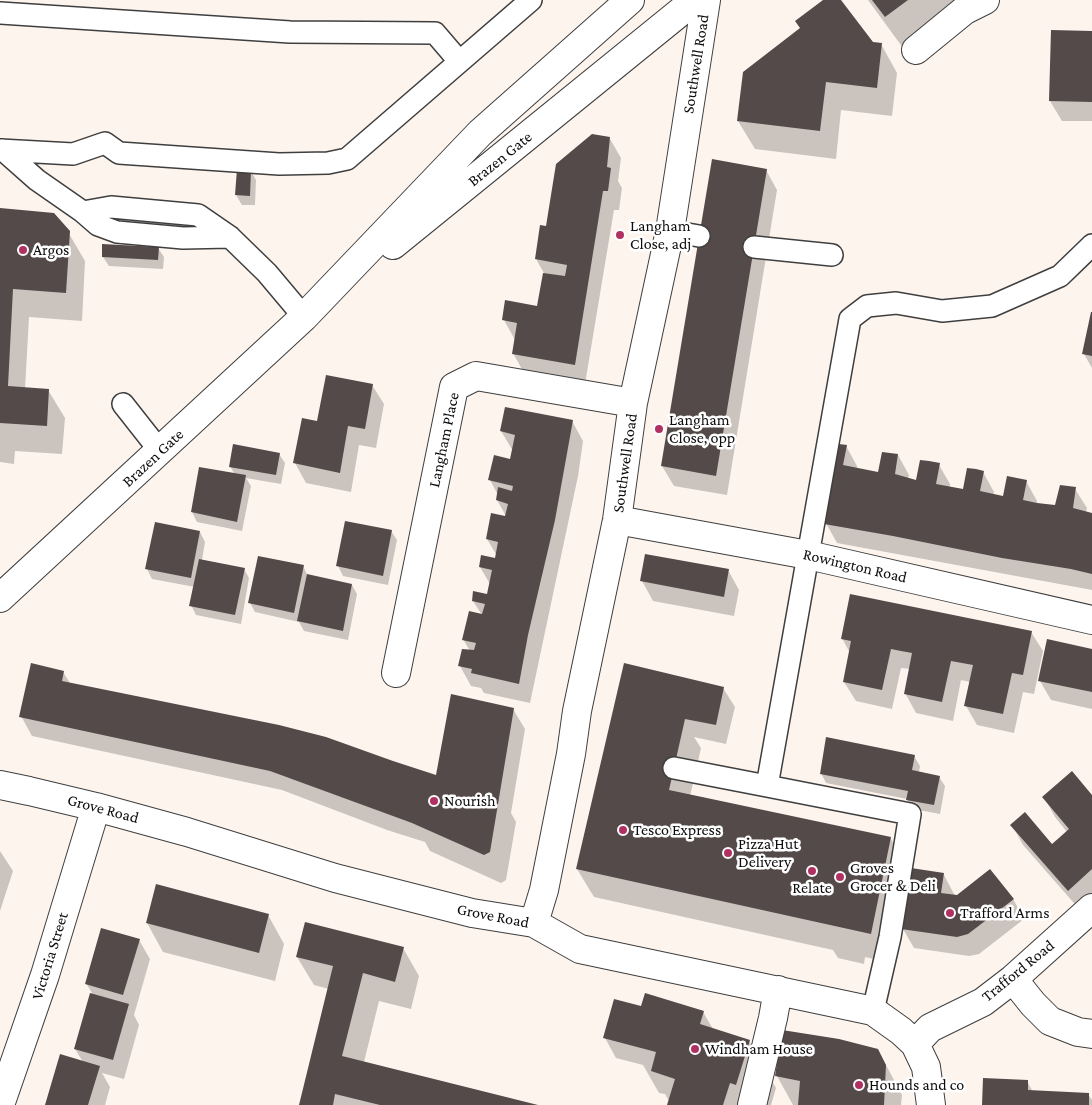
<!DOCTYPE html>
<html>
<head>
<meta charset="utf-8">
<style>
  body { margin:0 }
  canvas { display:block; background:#fdf4ed }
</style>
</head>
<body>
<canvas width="1092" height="1105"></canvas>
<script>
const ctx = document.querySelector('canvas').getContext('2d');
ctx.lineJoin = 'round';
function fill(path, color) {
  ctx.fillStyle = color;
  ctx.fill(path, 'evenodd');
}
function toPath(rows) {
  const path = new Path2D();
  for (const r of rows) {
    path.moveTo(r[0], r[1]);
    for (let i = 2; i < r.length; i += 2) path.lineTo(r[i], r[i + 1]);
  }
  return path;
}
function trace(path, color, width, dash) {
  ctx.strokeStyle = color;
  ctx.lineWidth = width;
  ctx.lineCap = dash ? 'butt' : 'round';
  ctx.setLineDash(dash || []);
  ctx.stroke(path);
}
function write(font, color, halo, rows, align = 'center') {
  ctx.font = font + ' "Crimson Pro",serif';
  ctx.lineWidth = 5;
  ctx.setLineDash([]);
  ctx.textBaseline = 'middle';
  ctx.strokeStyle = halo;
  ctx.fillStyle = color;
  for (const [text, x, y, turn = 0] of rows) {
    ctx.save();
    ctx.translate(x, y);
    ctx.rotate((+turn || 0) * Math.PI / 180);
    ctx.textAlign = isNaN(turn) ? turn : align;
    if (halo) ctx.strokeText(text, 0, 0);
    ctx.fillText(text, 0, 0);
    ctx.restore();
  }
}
const shadow = toPath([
  [825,0,839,0,872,43,881,44,897,73,892,116,841,110,836,159,755,149,738,121,801,29],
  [868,0,976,0,906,52],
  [1053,31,1092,32,1092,121,1062,121,1050,101],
  [610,139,621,158,618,181,622,188,619,210,614,210,585,384,524,373,513,353,515,340,504,320,538,308,544,273,536,259,547,227],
  [238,170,251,171,256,180,255,205,242,205,236,195],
  [766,170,777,190,727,495,674,486,662,466],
  [0,210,68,232,85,261,82,321,29,317,25,389,48,390,65,418,62,454,15,451,14,464,0,462],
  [158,248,164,257,163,269,109,266,103,257],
  [1092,314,1092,368,1084,354],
  [372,385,384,404,376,448,359,445,351,492,306,483,295,463,318,422],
  [572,421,583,441,578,476,530,703,484,693,481,688,471,686,460,666,470,651,463,639,482,615,473,601,488,596,490,584,480,567,496,559,497,556,487,539,506,516,497,500,498,495,490,480,511,460,513,451,501,431],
  [846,446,857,466,857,469,879,473,898,455,909,475,908,480,917,481,939,465,950,484,950,487,964,490,983,472,994,492,993,496,1004,498,1026,481,1037,501,1037,503,1056,507,1075,489,1087,508,1086,513,1092,514,1092,590,837,543,826,523],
  [279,454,285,463,281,484,246,478,251,486,242,531,197,522,192,512,235,475,230,466],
  [391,531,397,540,388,585,343,576,338,566],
  [200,532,205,542,202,560,244,569,249,578,241,624,196,615,191,605,195,587,152,579,147,569],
  [303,566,308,576,352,585,357,594,348,640,304,631,299,622,255,612,250,603],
  [728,570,739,590,734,616,653,601,642,581],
  [1031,632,1043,651,1034,694,1023,692,1014,733,977,725,966,706,970,682,961,680,953,721,916,713,905,693,910,669,901,668,892,709,856,701,844,682,850,653,842,638],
  [1092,650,1092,709,1051,700,1040,681],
  [625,665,723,688,735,707,726,744,694,737,701,748,690,796,891,839,907,867,887,962,865,957,864,964,838,958,833,950,594,897,577,869],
  [63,672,70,683,439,777,513,709,525,729,511,813,516,822,506,880,501,883,430,851,425,842,387,830,282,790,32,736,21,716],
  [914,756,920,766,919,772,939,777,945,786,940,814,913,809,907,799,826,783,821,773],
  [1044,797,1092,797,1092,899,1080,910,1023,845,1012,825,1051,846,1067,832,1055,817],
  [0,851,13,871,0,911],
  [944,875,955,896,1013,899,1024,919,979,954,969,956,914,948,903,929],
  [268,915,284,944,275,981,163,952,147,923],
  [139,940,150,959,134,1015,139,1025,124,1079,102,1073,110,1087,105,1105,47,1105,83,1062,75,1049,92,993,86,983],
  [403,948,419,976,411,1009,379,1001,364,1062,535,1105,300,1105,329,989,314,985,297,957],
  [640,1007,703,1012,713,1029,749,1041,776,1088,771,1105,668,1105,669,1101,665,1094,659,1093,643,1065,616,1058,605,1038],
  [878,1050,902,1095,901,1105,793,1105,777,1076],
  [1027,1081,1033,1092,1088,1094,1092,1100,1092,1105,984,1105]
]);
const building = toPath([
  [823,0,841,0,873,42,882,43,877,88,826,82,820,131,737,121,743,72,800,28,795,21],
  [872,0,908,0,885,17],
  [1051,30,1092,31,1092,102,1049,101],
  [592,134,610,137,607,167,611,168,608,191,603,191,575,365,512,354,517,323,502,320,505,300,537,306,543,273,565,276,567,265,535,259,540,225,546,226,556,164],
  [712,159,767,169,716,476,661,466],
  [237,169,251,170,250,196,235,195],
  [0,208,54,213,70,231,66,293,13,289,8,386,49,389,47,426,0,423],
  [102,244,159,247,158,260,102,257],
  [1091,312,1092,312,1092,356,1082,354],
  [326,375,373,384,365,429,348,426,340,473,293,463,302,418,317,421],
  [505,407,573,420,555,520,528,635,519,684,471,673,472,669,458,666,462,649,474,650,476,643,462,640,469,611,482,614,485,604,472,601,473,591,487,594,492,570,479,567,481,555,495,558,498,542,486,539,491,513,505,516,508,504,496,500,498,487,512,491,513,486,488,480,494,455,510,459,515,435,500,431],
  [233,444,280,453,276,475,229,467],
  [839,444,847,445,843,465,878,472,882,452,898,454,895,474,916,480,920,460,929,461,940,463,936,484,963,489,967,468,976,469,984,471,980,491,1003,496,1007,476,1027,480,1023,500,1037,503,1055,505,1060,485,1076,487,1073,508,1092,513,1092,574,1071,569,1002,558,893,536,824,524],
  [199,467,246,475,237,522,191,512],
  [345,521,392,530,383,576,336,566],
  [155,522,200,531,191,578,145,569],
  [645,554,729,569,724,597,640,581],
  [258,556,304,565,294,613,248,603],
  [199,559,245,568,235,615,189,606],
  [307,574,352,584,343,631,297,621],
  [850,594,1032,631,1023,675,1012,673,1003,714,964,706,973,665,951,661,942,702,904,694,912,653,901,651,891,649,882,690,843,682,851,641,841,639],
  [1047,639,1092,649,1092,692,1038,681],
  [31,663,64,671,62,681,279,725,326,737,393,761,436,775,451,694,514,708,490,852,484,855,412,823,270,771,19,717],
  [624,663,724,687,716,725,685,719,669,790,891,837,871,934,576,869],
  [826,737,915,755,912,770,940,776,934,805,906,800,908,791,820,774],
  [1072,771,1092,795,1092,869,1068,891,1010,825,1025,812,1052,844,1060,837,1069,829,1042,797],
  [911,868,944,873,941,893,957,895,990,869,1014,899,968,934,957,937,901,929],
  [156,884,269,914,259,953,146,923],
  [305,922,404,947,395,982,363,973,342,1056,538,1105,380,1105,335,1094,333,1105,299,1105,333,966,296,957],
  [101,928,140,939,123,995,85,984],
  [90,993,129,1004,113,1060,74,1049],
  [645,993,704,1011,700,1024,750,1040,736,1085,730,1083,723,1105,667,1105,675,1079,651,1071,656,1052,603,1038,614,999,641,1006],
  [782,1030,839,1039,878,1049,886,1065,884,1105,798,1105,800,1081,775,1076],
  [60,1054,100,1066,88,1105,45,1105],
  [983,1078,1028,1080,1028,1090,1089,1093,1089,1105,982,1105]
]);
const lane = toPath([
  [0,13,290,32,435,33,459,61],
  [0,150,73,154,105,143,119,153,279,164,328,163,347,159,531,0],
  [3,150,37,180,83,212,98,225,117,232,183,238,230,237],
  [83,212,111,207,198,215,230,237,267,273,304,317],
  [670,231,699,236],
  [754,247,832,255],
  [123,404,160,451],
  [674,768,767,786],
  [873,1011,890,937,910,814,767,786,850,319,867,306,896,303,942,311,992,306,1060,276,1092,245]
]);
const street = toPath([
  [916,50,965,10,985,0],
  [393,245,695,0],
  [617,520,808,555,1092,620],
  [0,598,304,317,480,133,630,0],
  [396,673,454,387,476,376,633,403],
  [0,785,29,791,96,807,187,832,335,878,472,913,534,923,580,949,873,1011,901,1031,915,1044,926,1067,931,1105],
  [534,923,544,890,571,754,577,711,617,520,633,403,670,231,706,0],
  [1013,979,1033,1004,1050,1021,1078,1032,1092,1034],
  [915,1044,930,1028,983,1002,1013,979,1092,908],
  [0,1105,45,975,96,807],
  [752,1105,773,1018,778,990]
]);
const markers = [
  [620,235,5,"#b03062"],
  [23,250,5,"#b03062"],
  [659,429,5,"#b03062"],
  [434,801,5,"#b03062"],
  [623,830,5,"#b03062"],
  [728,853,5,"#b03062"],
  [812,871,5,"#b03062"],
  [840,877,5,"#b03062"],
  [950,913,5,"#b03062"],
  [695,1049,5,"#b03062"],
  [859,1085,5,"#b03062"]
];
const streetNames = [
  ["Southwell Road",696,64,-81],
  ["Brazen Gate",500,159,-39],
  ["Langham Place",444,440,-78],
  ["Brazen Gate",153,458,-43],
  ["Southwell Road",625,463,-82],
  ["Rowington Road",855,566,13],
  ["Grove Road",103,809,15],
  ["Grove Road",493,916,11],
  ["Victoria Street",50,956,-73],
  ["Trafford Road",1018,971,-39]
];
const poiNames = [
  ["Langham",630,226],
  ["Close, adj",630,244],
  ["Argos",33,250],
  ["Langham",669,420],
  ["Close, opp",669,438],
  ["Nourish",444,801],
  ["Tesco Express",633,830],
  ["Pizza Hut",738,844],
  ["Delivery",738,862],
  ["Groves",850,868],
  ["Grocer & Deli",850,886],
  ["Relate",812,888,"center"],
  ["Trafford Arms",960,913],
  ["Windham House",705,1049],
  ["Hounds and co",869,1085]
];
fill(shadow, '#0003');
fill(building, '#544a49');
trace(lane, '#3f3f3f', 24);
trace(street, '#3f3f3f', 30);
trace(lane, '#fff', 21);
trace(street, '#fff', 28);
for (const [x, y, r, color] of markers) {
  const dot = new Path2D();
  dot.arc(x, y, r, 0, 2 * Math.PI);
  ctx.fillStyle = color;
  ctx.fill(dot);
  trace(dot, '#fff', 2);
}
write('16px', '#0c0c0c', '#fff', streetNames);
write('16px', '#0c0c0c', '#fff', poiNames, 'left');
</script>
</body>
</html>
